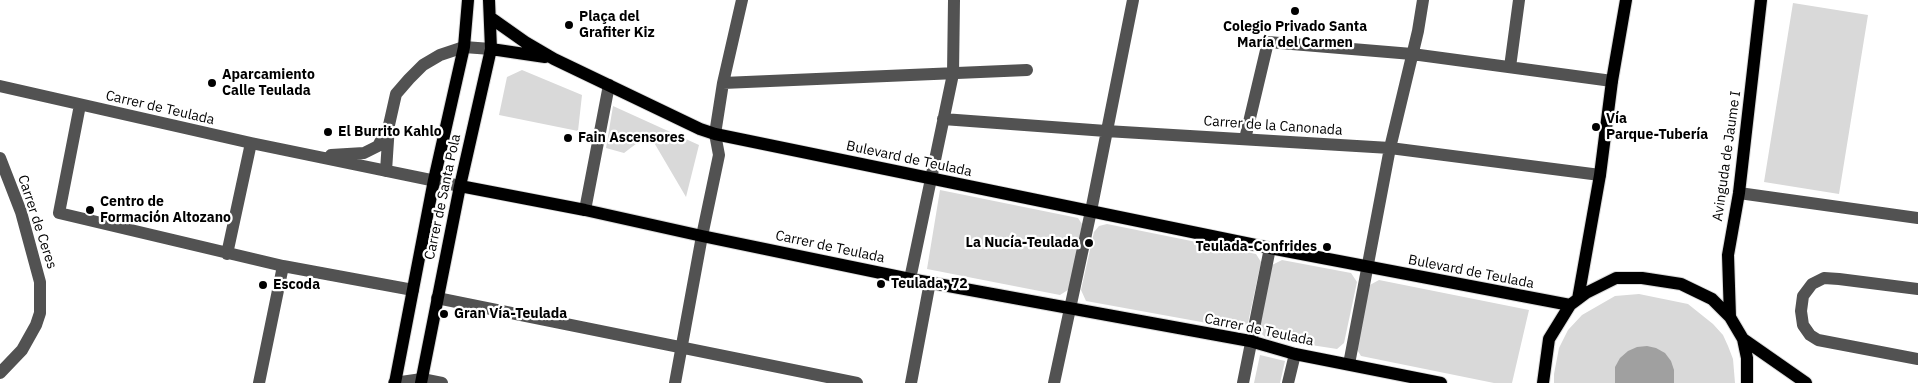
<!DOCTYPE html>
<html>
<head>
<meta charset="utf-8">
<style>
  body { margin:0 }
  canvas { display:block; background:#fff }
</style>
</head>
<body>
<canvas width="1918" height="383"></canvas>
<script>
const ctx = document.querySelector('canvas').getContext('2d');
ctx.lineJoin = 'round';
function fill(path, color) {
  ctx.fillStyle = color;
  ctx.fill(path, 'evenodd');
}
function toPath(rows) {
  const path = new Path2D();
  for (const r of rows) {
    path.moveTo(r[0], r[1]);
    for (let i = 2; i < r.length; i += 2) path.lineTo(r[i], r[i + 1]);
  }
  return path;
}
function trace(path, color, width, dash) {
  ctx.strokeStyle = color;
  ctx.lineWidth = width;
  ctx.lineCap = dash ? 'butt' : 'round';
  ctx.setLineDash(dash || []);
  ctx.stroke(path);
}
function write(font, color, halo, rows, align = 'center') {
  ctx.font = font + ' "IBM Plex Sans",sans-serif';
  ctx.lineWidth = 4.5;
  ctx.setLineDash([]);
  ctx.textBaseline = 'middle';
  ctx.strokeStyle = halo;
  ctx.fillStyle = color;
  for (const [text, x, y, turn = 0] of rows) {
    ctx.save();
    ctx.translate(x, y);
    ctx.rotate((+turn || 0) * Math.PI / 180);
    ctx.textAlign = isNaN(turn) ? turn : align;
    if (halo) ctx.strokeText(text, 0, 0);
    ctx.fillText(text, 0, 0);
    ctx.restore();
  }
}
const green = toPath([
  [1793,3,1868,15,1839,194,1764,182],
  [522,70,582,95,578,131,499,115,507,77],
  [613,106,699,145,686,197,649,134,624,153,606,148],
  [940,190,1078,218,1082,224,1071,288,1060,295,927,269],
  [1107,224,1256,254,1261,262,1248,323,1240,329,1086,301,1081,290,1094,232,1099,226],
  [1282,260,1351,273,1357,282,1344,343,1337,349,1266,338,1259,331,1272,265],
  [1379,280,1529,310,1512,383,1494,383,1361,356,1356,348,1368,286],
  [1639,294,1688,304,1713,324,1723,335,1728,346,1733,359,1735,383,1554,383,1554,374,1559,348,1568,330,1582,315,1615,296],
  [1260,355,1285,361,1280,383,1254,383]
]);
const water = toPath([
  [1647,346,1656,348,1665,353,1671,361,1674,370,1674,383,1615,383,1615,367,1620,358,1628,351,1637,347]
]);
const minor = toPath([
  [1510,67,1519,0],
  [723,83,1027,70],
  [0,86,251,143,460,186],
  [80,105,59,213,283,266,413,290],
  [943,119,1106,131,1390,148,1600,175],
  [1245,139,1268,42,1412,54,1612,81],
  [331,155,364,153,378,146,387,129],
  [0,158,21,212,40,282,40,313,36,325,22,350,0,373],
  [386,171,389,125,396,94,409,79,423,65,440,55,464,47,491,49],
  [1739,193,1918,218],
  [585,210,609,85],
  [227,254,251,143],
  [910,279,953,74,954,0],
  [1918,289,1839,279,1824,278,1812,284,1803,296,1801,311,1803,325,1810,335,1818,340,1918,359],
  [437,298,857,383],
  [1349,364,1390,148,1418,31,1423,0],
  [259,383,283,266],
  [394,383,422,379,442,383],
  [675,383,702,236,719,155,715,134,723,83,742,0],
  [911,383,930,282],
  [1054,383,1091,211,1133,0],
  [1243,383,1270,248],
  [1288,383,1295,354]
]);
const major = toPath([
  [491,18,525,42,554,59,700,129,715,134,1270,248,1570,305],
  [491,49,545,57],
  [460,186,585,210,702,236,910,279,1250,341,1295,354,1441,383],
  [1578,299,1600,175,1612,81,1626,0],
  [1730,317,1728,255,1739,193,1761,0],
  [1743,339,1806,383],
  [395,383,434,180,464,47,468,0],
  [421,383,460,186,491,49,489,0],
  [1543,383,1549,339,1570,305,1586,293,1616,278,1642,278,1681,284,1712,299,1730,317,1743,339,1747,358,1747,383]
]);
const markers = [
  [1295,11,5,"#000"],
  [569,25,5,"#000"],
  [212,83,5,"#000"],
  [1596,127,5,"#000"],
  [328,132,5,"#000"],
  [568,138,5,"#000"],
  [90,210,5,"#000"],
  [1089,243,5,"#000"],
  [1327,247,5,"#000"],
  [881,284,5,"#000"],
  [263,285,5,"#000"],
  [444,314,5,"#000"]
];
const poiNames = [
  ["Plaça del",579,17],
  ["Grafiter Kiz",579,33],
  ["Colegio Privado Santa",1295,27,"center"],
  ["María del Carmen",1295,43,"center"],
  ["Aparcamiento",222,75],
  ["Calle Teulada",222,91],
  ["Vía",1606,119],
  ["Parque-Tubería",1606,135],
  ["El Burrito Kahlo",338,132],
  ["Fain Ascensores",578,138],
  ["Centro de",100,202],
  ["Formación Altozano",100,218],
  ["La Nucía-Teulada",1079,243,"right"],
  ["Teulada-Confrides",1317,247,"right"],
  ["Teulada, 72",891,284],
  ["Escoda",273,285],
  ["Gran Vía-Teulada",454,314]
];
const streetNames = [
  ["Carrer de Teulada",160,108,13],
  ["Carrer de la Canonada",1273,126,4],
  ["Avinguda de Jaume I",1727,156,-82],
  ["Bulevard de Teulada",909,159,12],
  ["Carrer de Santa Pola",443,197,-78],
  ["Carrer de Ceres",37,222,72],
  ["Carrer de Teulada",830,247,12],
  ["Bulevard de Teulada",1471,272,11],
  ["Carrer de Teulada",1259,330,12]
];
fill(green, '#d9d9d9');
fill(water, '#a0a0a0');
trace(major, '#dbdbdb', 14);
trace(minor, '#525252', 12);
trace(major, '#000', 12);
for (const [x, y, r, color] of markers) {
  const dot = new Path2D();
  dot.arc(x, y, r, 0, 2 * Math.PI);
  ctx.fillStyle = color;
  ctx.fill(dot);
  trace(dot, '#fff', 2);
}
write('bold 14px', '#000', '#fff', poiNames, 'left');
write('14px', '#000', '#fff', streetNames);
</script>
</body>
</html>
